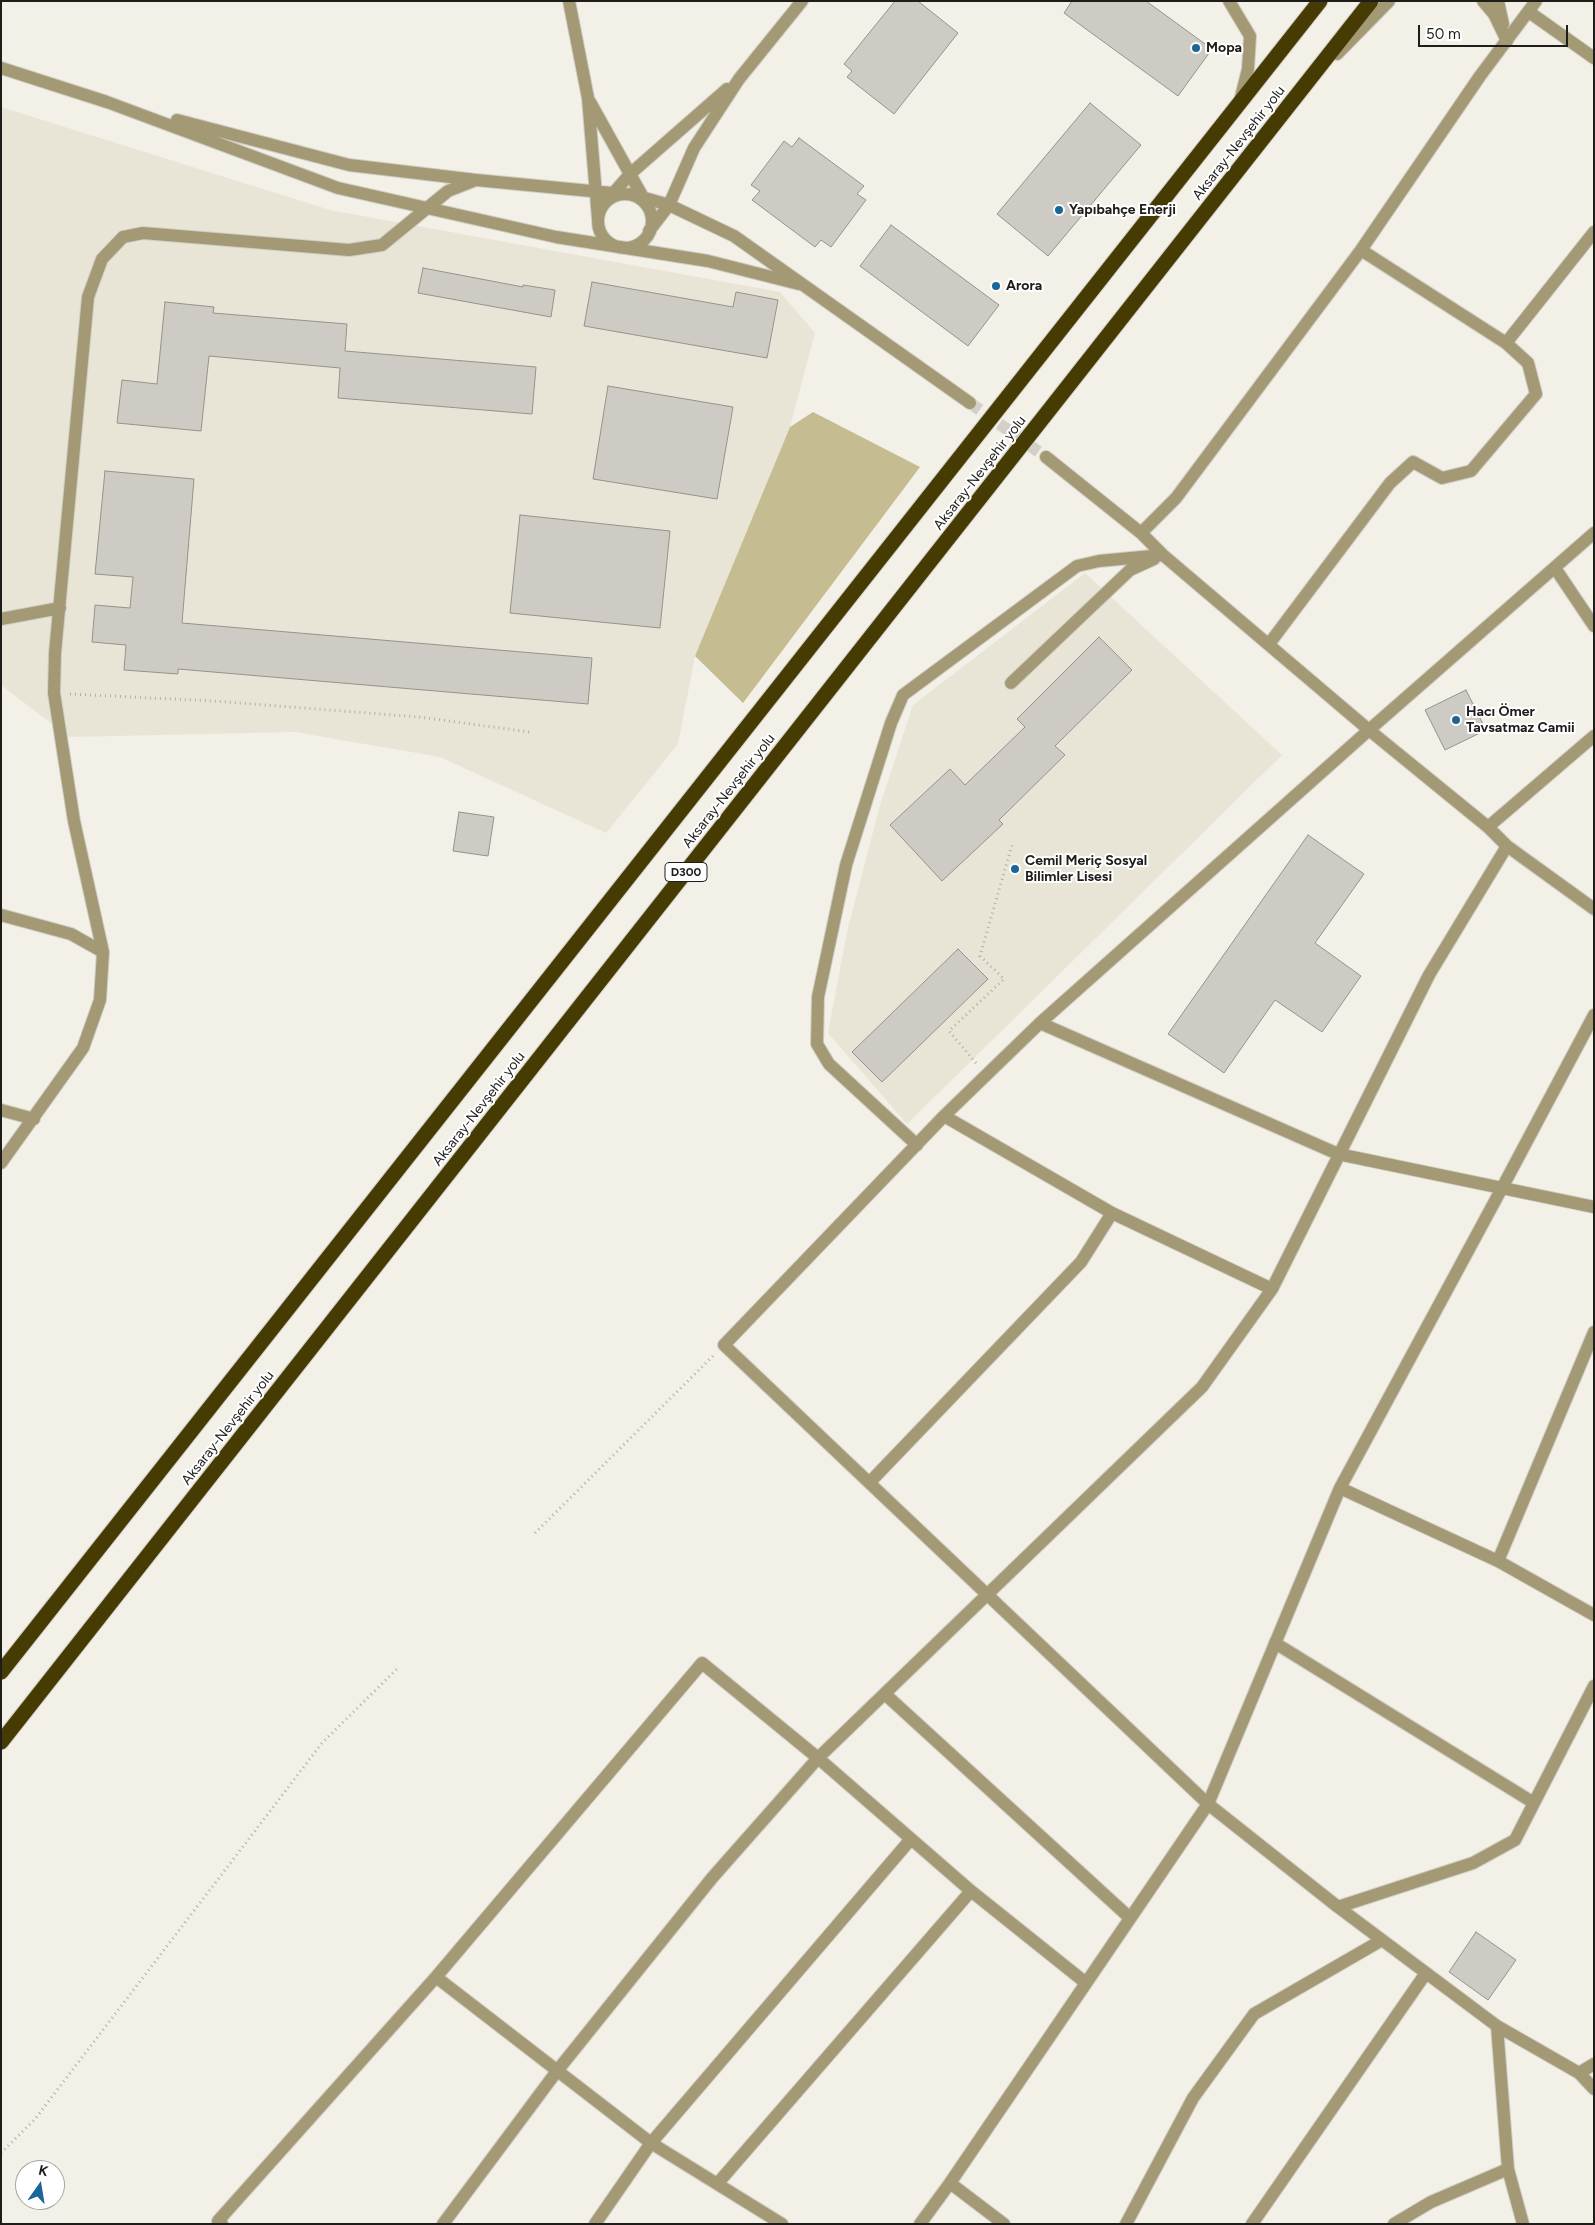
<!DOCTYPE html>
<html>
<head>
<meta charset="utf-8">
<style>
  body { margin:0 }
  #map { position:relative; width:1595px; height:2225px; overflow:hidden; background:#f2f0e7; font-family:Figtree,sans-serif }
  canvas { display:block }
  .frame { position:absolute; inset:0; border:2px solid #1e1d1a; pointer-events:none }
  .north { position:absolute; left:15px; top:2160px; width:50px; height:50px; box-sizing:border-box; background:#fff; border:1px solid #a5a5a3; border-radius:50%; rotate:13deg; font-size:14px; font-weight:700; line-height:20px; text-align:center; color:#1e1d1a }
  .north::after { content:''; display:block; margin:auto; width:18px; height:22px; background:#1a6699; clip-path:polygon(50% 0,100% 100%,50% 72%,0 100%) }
  .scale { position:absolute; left:1418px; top:25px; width:150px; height:22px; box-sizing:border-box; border:2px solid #1e1d1a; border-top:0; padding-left:6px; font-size:15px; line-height:18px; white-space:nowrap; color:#1e1d1a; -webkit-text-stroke:4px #fff; paint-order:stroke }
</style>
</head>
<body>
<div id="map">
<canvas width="1595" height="2225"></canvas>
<div class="frame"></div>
<div class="north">K</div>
<div class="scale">50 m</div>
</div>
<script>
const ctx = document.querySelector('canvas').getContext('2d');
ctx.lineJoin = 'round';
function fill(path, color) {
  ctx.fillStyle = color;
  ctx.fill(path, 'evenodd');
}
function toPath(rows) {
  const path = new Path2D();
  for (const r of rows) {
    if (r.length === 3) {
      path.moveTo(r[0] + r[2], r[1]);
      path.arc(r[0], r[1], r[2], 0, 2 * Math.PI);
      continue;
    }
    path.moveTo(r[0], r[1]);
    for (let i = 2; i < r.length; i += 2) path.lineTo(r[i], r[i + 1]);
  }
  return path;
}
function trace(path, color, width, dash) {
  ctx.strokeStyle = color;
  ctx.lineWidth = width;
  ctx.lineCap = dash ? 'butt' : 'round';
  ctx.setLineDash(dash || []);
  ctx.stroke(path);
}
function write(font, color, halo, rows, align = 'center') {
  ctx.font = font + ' Figtree,sans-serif';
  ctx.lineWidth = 4;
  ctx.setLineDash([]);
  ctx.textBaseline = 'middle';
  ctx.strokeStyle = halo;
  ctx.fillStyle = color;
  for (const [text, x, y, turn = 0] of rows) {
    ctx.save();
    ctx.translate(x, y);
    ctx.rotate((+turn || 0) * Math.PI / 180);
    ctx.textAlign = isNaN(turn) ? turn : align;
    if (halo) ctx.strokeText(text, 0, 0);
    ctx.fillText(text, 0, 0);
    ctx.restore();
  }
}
const built = toPath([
  [1,107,330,210,780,292,815,333,790,427,695,656,678,744,606,833,440,757,295,732,69,737,1,685],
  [1085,573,1282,755,907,1124,828,1033,847,932,880,805,913,705]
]);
const forest = toPath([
  [813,412,920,467,743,703,695,656,790,427]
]);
const building = toPath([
  [895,1,918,1,958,33,894,114,847,77,852,71,844,64,895,1],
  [1072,1,1146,1,1212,49,1178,96,1064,13,1072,1],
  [1090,103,1141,145,1048,256,997,214,1090,103],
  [799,138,864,186,857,194,866,200,831,247,821,240,815,247,752,200,760,191,751,185,784,141,792,147,799,138],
  [891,225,999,305,968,346,860,266,891,225],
  [423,268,523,287,523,285,555,290,551,317,418,293,423,268],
  [592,282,733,307,736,292,778,300,767,358,584,326,592,282],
  [165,302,214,307,213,313,347,324,345,351,536,367,532,414,338,398,340,368,209,356,201,431,117,423,122,380,157,384,165,302],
  [608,386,733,407,717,499,593,479,608,386],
  [105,471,194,479,182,623,592,658,588,704,178,669,178,674,124,670,126,645,92,642,95,605,130,608,133,577,95,574,105,471],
  [520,515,670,531,660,628,510,613,520,515],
  [1099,637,1132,670,1055,746,1065,755,999,820,1003,824,942,881,890,825,950,769,965,785,1025,727,1017,719,1099,637],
  [1466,690,1486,730,1445,750,1425,710,1466,690],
  [459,812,494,817,488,856,453,851,459,812],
  [1308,835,1364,874,1315,943,1361,976,1322,1032,1275,1000,1224,1073,1168,1034,1308,835],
  [958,949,988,979,882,1082,852,1052,958,949],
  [1476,1932,1516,1960,1488,2000,1449,1972,1476,1932]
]);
const minorTunnel = toPath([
  [970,403,1046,457]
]);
const path = toPath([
  [70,694,214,701,419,717,530,732],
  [976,1063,949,1031,1004,979,980,956,1012,845],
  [535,1533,713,1356],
  [1,2153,35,2119,322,1743,397,1669]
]);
const minor = toPath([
  [569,1,588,98,598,219],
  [1229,1,1250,36,1248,69,1240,101],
  [1483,1,1494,14,1507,41],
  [1498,1,1503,24],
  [1529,12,1594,58],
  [1337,54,1389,1],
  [1,68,107,102,338,188,556,237,708,261,799,284],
  [590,102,645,201],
  [177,120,349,165,476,180,622,194],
  [631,194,669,205,734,236,970,403],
  [625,221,27],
  [610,197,630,174,727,89],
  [649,231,669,205,694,148,739,79,802,1],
  [1506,343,1594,232],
  [1046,457,1141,533,1163,555,1369,730,1488,827,1507,846,1594,909],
  [1141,533,1176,498,1361,250,1480,76,1536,1],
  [1594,533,1369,730,1040,1023,944,1116,724,1345,1208,1804,1338,1907,1497,2026,1579,2073,1594,2089],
  [1555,568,1594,626],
  [1,619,60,608],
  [1269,644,1390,483,1413,462,1442,478,1471,471,1536,394,1528,363,1506,343,1361,250],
  [1011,683,1130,570,1154,559],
  [1488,827,1594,736],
  [1,915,71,934,103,952],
  [1040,1023,1338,1154,1502,1188,1594,1015],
  [1,1110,34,1119],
  [944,1116,1112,1213,1272,1289],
  [917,1145,829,1064,817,1044,818,997,846,865,891,723,903,695,1077,566,1099,561,1163,555],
  [1,1163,83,1048,100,1000,103,952,74,821,54,693,55,653,88,297,102,259,123,237,143,233,349,250,382,245,448,191,476,180],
  [870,1482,1081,1262,1112,1213],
  [1340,1488,1498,1561,1594,1615],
  [1498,1561,1594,1332],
  [1275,1643,1534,1803],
  [886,1695,1130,1918],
  [1338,1907,1473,1863,1515,1840,1594,1686],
  [436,1977,651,2143,782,2224],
  [1497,2026,1508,2169,1523,2224],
  [1579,2073,1594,2064],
  [718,2183,971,1891],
  [950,2183,1004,2224],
  [222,2224,218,2221,436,1977,702,1663,818,1758,971,1891,1086,1983],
  [443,2224,557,2071,712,1878,818,1758,1202,1387,1272,1289,1429,975,1507,846],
  [595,2224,651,2143,911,1839],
  [920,2224,950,2183,1208,1804,1340,1488,1502,1188,1594,1207],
  [1126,2224,1193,2098,1254,2014,1382,1940],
  [1252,2224,1426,1973],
  [1394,2224,1431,2202,1508,2169]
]);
const highway = toPath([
  [1,1672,1320,1],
  [1,1742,1371,1]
]);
const markers = [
  [1196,48,5,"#1a6699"],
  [1059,210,5,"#1a6699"],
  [996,286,5,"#1a6699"],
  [1456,720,5,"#1a6699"],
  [1015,869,5,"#1a6699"]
];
const shields = [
  [686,872,42]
];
const shieldNames = [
  ["D300",686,872]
];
const poiNames = [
  ["Mopa",1206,48],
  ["Yapıbahçe Enerji",1069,210],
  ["Arora",1006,286],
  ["Hacı Ömer",1466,712],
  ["Tavsatmaz Camii",1466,728],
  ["Cemil Meriç Sosyal",1025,861],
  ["Bilimler Lisesi",1025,877]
];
const streetNames = [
  ["Aksaray-Nevşehir yolu",1239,143,-52],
  ["Aksaray-Nevşehir yolu",980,473,-52],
  ["Aksaray-Nevşehir yolu",729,791,-52],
  ["Aksaray-Nevşehir yolu",479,1109,-52],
  ["Aksaray-Nevşehir yolu",228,1428,-52]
];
fill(built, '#e9e5d6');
fill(forest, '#c6bc92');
fill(building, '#cdcbc3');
trace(building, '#95938c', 1);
trace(minorTunnel, '#d2d0c8', 12, [12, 6]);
trace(minor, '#d0cec6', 14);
trace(highway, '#d0cec6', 17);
trace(path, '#b0aea7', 3, [1, 4]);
trace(minor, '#a39a75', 12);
trace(highway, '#473b04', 15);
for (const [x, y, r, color] of markers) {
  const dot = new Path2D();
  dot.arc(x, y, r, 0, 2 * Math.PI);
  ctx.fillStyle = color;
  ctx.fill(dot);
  trace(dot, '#fff', 2);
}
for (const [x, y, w] of shields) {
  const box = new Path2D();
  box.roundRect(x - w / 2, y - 9.5, w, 19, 4);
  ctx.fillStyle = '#fff';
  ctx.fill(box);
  trace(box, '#1e1d1a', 1);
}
write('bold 12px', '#1e1d1a', null, shieldNames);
write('bold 14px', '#1e1d1a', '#fff', poiNames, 'left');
write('14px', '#1e1d1a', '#fff', streetNames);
</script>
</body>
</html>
